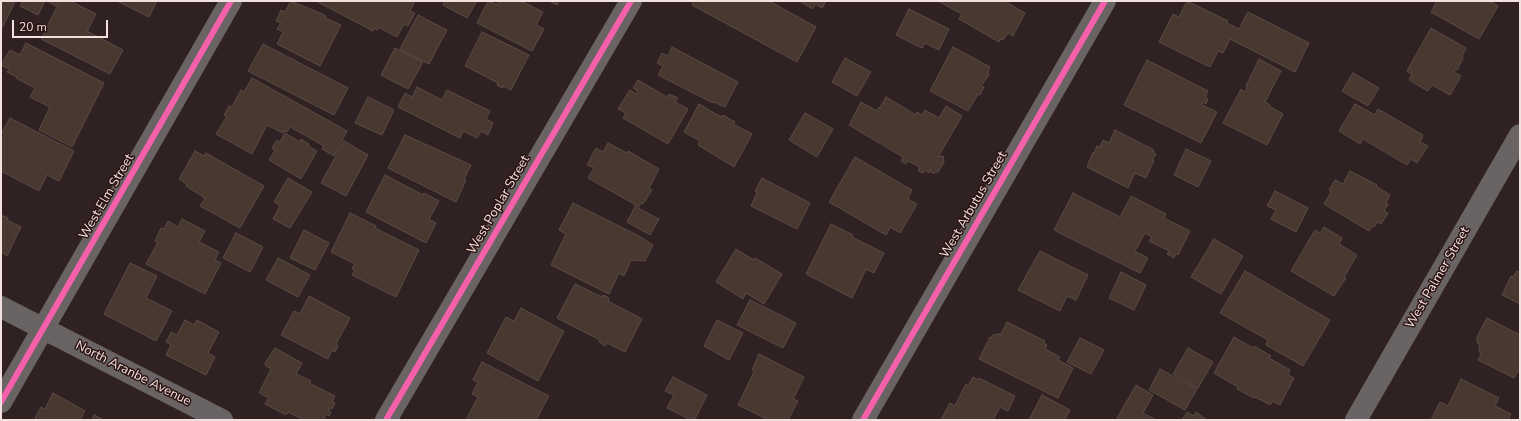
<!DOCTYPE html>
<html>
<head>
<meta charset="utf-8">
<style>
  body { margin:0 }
  #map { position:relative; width:1521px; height:421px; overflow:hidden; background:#302222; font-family:"Nunito Sans",sans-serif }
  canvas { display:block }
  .frame { position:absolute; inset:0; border:2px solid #f3e1e0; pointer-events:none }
  .scale { position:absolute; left:12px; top:20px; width:96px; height:18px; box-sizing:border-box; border:2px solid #f3e1e0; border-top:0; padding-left:5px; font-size:12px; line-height:14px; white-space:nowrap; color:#f3e1e0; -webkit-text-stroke:3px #2b1312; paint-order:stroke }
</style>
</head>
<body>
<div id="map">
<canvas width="1521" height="421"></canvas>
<div class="frame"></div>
<div class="scale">20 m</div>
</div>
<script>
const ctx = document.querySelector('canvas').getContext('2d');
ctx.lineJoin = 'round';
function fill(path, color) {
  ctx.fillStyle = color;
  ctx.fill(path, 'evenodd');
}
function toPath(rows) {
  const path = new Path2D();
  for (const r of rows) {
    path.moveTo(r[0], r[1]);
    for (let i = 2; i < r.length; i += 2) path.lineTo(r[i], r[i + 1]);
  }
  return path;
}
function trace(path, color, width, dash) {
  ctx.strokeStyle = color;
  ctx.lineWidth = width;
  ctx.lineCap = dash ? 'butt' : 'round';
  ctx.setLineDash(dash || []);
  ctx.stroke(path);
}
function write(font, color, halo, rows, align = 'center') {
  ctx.font = font + ' "Nunito Sans",sans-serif';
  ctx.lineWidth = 3;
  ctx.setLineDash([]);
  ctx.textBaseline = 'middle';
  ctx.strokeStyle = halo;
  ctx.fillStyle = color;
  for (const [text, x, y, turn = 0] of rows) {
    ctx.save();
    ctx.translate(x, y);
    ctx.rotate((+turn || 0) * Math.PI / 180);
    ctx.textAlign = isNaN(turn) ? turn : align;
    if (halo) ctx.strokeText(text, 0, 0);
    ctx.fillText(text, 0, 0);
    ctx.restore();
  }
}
const building = toPath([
  [1,1,12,1,15,2,2,28,1,1],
  [23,1,45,1,38,15,20,6,23,1],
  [47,1,58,1,56,6,47,1],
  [60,1,70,1,96,14,87,31,123,50,110,74,41,39,60,1],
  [117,1,157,1,149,17,117,1],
  [291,1,320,13,326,16,325,18,341,25,320,66,277,44,283,32,277,29,281,23,276,21,281,10,285,12,291,1],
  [316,1,415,1,410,11,415,13,408,26,404,24,397,37,378,27,377,30,374,28,373,31,316,1],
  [445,1,477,1,467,18,443,5,445,1],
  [488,1,497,5,499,1,521,1,543,12,536,25,544,29,532,51,477,23,488,1],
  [549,1,559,1,557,5,549,1],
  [694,1,769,1,816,27,797,62,692,5,694,1],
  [799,1,826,1,822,8,815,4,813,9,799,1],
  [938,1,1004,1,1025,13,1013,36,1008,33,1003,40,1000,39,999,42,959,19,962,14,938,1],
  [1187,1,1228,21,1227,23,1239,29,1248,12,1309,43,1295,72,1230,39,1223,53,1218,51,1210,67,1159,42,1173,14,1179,17,1187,1],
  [1437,1,1490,1,1498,6,1479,39,1431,12,1437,1],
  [909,9,949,29,939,50,925,43,922,48,896,35,909,9],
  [418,15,447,30,429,64,400,49,418,15],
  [1431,28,1466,48,1462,56,1463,58,1457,70,1455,69,1454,72,1461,76,1450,95,1432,85,1428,91,1409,80,1412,74,1407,71,1431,28],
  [482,32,529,55,511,90,503,86,503,88,497,85,498,83,465,66,482,32],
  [26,43,104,83,72,147,39,130,50,107,30,97,35,88,16,78,17,77,7,72,9,69,1,65,10,50,20,55,26,43],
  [263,44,348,88,334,115,248,71,263,44],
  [672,47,738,82,725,107,714,102,713,103,658,75,663,66,657,63,662,53,668,56,672,47],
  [953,47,990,67,988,72,989,75,981,86,984,87,980,95,978,94,968,111,930,91,953,47],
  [395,48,423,62,408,89,381,75,395,48],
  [845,58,871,72,857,96,832,82,845,58],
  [1259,59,1281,71,1265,102,1270,105,1269,106,1283,114,1267,145,1223,123,1241,89,1245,92,1247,87,1246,86,1259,59],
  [1147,60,1208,91,1205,97,1208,99,1206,104,1203,102,1202,105,1217,112,1201,143,1124,105,1147,60],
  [1353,73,1379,88,1368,106,1342,91,1353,73],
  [252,78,347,131,334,156,322,149,324,146,290,127,287,132,285,130,283,133,267,125,252,154,216,134,227,116,224,115,229,106,232,107,241,90,244,92,252,78],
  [638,80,667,97,669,94,678,98,675,102,688,109,668,144,623,118,626,113,618,109,630,90,636,94,638,91,633,88,638,80],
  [417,87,442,100,447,90,490,111,486,119,493,123,488,135,481,131,477,138,463,131,460,138,398,107,405,93,412,97,417,87],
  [368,97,394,110,382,135,355,123,368,97],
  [886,97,916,115,917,112,922,115,925,110,939,118,946,106,962,116,938,157,943,156,944,162,938,172,932,173,931,169,929,173,925,170,923,173,918,171,920,167,908,161,906,164,901,161,903,157,849,125,861,102,877,111,879,107,880,108,886,97],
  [699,104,721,117,723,115,735,122,733,124,752,134,734,167,698,145,700,141,684,132,699,104],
  [1355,104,1375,115,1378,109,1423,135,1420,142,1428,146,1417,163,1411,159,1407,165,1363,139,1360,144,1339,131,1355,104],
  [805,113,833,129,817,157,789,140,805,113],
  [10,118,74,151,59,181,47,175,39,191,1,171,1,134,10,118],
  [1115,130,1154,150,1153,152,1156,154,1152,160,1154,160,1146,178,1135,173,1128,188,1087,167,1093,152,1094,153,1097,146,1100,147,1103,140,1109,143,1115,130],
  [285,133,300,142,301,139,309,144,308,146,317,151,301,179,269,160,275,150,272,148,277,140,280,142,285,133],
  [405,135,471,165,464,179,466,180,456,202,388,168,405,135],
  [344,141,368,155,346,196,321,183,344,141],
  [608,143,627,153,628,151,659,169,649,188,652,190,643,204,641,203,638,208,659,219,650,235,627,222,636,205,588,178,594,168,587,165,596,148,603,152,608,143],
  [1186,149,1211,161,1198,187,1174,175,1186,149],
  [195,151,204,156,206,153,264,186,240,228,200,206,205,198,186,186,187,184,179,179,195,151],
  [855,157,912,190,908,199,917,204,900,233,890,227,886,235,829,202,855,157],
  [1350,171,1377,185,1376,186,1390,195,1386,203,1388,204,1384,211,1388,213,1381,224,1377,222,1374,227,1372,226,1369,231,1324,204,1331,192,1329,190,1335,180,1343,184,1350,171],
  [385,175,423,195,424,193,439,201,429,219,436,223,426,243,366,212,385,175],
  [288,178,312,192,290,228,273,219,280,206,274,202,288,178],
  [762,178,810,203,797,229,751,206,757,193,755,191,762,178],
  [1275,191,1308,208,1296,232,1271,219,1276,210,1267,206,1275,191],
  [1073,193,1120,217,1131,196,1166,214,1164,218,1190,231,1178,255,1176,254,1174,258,1167,254,1169,251,1149,241,1152,237,1145,233,1135,251,1148,258,1140,273,1054,230,1073,193],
  [573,203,639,236,653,245,645,261,631,260,624,276,619,273,609,294,551,265,566,234,559,230,573,203],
  [350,213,376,226,375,228,419,250,396,297,352,275,355,270,352,269,355,264,331,252,350,213],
  [1,215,8,218,7,220,21,227,7,256,1,252,1,215],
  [182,219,205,231,199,242,219,252,215,260,221,263,205,294,146,264,158,242,155,241,161,228,164,229,168,221,178,227,182,219],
  [831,224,853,235,852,237,884,253,874,273,866,269,852,298,806,274,831,224],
  [1324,227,1342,238,1339,244,1357,255,1344,277,1346,278,1334,296,1291,271,1315,230,1320,233,1324,227],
  [304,230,329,243,315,270,290,258,304,230],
  [236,233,263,247,250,272,223,258,236,233],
  [1214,239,1243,256,1221,294,1191,277,1214,239],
  [736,249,754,260,755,258,782,274,764,304,746,293,743,299,716,282,736,249],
  [1040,251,1088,275,1076,300,1067,296,1060,311,1018,290,1040,251],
  [278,258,310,275,298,297,266,280,278,258],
  [130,263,157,276,146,298,172,311,156,341,104,314,130,263],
  [1245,271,1330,320,1303,366,1266,345,1268,340,1220,313,1245,271],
  [1517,271,1520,272,1520,304,1502,295,1511,276,1513,277,1517,271],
  [1121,272,1146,285,1134,310,1109,298,1121,272],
  [575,284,602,297,603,295,609,298,608,301,642,319,625,352,607,343,605,346,599,342,600,340,557,318,575,284],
  [309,296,350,318,336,344,338,346,335,352,332,350,328,359,281,335,294,311,300,314,309,296],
  [750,300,796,323,783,348,737,325,750,300],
  [521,308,564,331,538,381,487,353,506,317,514,321,521,308],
  [1487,318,1520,335,1520,368,1514,378,1478,360,1481,354,1479,351,1480,346,1477,342,1477,337,1487,318],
  [185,320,194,325,197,320,219,332,208,353,215,357,206,375,166,355,171,345,166,342,171,332,177,335,185,320],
  [717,320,743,333,729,360,704,346,717,320],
  [1007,322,1045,341,1044,343,1047,345,1045,349,1060,357,1058,360,1073,368,1058,398,979,359,990,337,991,338,993,335,999,334,1001,334,1007,322],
  [1234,337,1253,348,1254,346,1271,356,1269,358,1290,370,1288,375,1294,378,1280,405,1273,401,1270,405,1255,397,1254,398,1237,389,1238,387,1214,373,1234,337],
  [1080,338,1104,350,1091,374,1067,362,1080,338],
  [275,348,302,363,296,374,311,381,309,383,335,396,332,402,335,403,332,409,330,408,328,410,331,412,329,416,326,414,324,417,327,420,304,420,288,412,286,415,265,404,269,398,259,393,271,369,266,366,265,363,275,348],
  [1188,348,1213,362,1198,388,1173,374,1188,348],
  [759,354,804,377,793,399,798,401,788,420,769,420,738,405,754,372,752,370,759,354],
  [482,362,549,396,536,420,466,420,478,397,472,394,478,382,473,380,482,362],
  [1160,369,1197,389,1185,410,1149,390,1160,369],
  [673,377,707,395,695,419,693,418,693,420,691,420,667,408,674,395,665,391,673,377],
  [973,377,978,380,979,378,1015,396,1008,411,1000,407,993,420,941,420,950,403,955,406,966,384,968,386,973,377],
  [1461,379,1499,398,1495,406,1511,414,1508,420,1431,420,1440,402,1448,406,1461,379],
  [1136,385,1153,395,1143,413,1156,420,1116,420,1136,385],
  [53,393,85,411,80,420,39,420,35,418,41,407,45,409,53,393],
  [1042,395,1070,410,1065,420,1029,420,1042,395],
  [1187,412,1194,416,1196,412,1207,420,1182,420,1187,412],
  [94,415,104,420,92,420,94,415]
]);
const minor = toPath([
  [1,307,222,420],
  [1,402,231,1],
  [386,420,631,1],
  [863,420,1105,1],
  [1356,420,1520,135]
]);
const cycleway = toPath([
  [1,402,231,1],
  [386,420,631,1],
  [863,420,1105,1]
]);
const streetNames = [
  ["West Elm Street",107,197,-60],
  ["West Poplar Street",499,205,-60],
  ["West Arbutus Street",974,205,-60],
  ["West Palmer Street",1438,278,-60],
  ["North Aranbe Avenue",133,374,27]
];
fill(building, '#49382f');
trace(building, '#574c48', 1);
trace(minor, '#696364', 22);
trace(cycleway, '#f560ab', 6);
write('13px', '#f3e1e0', '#2b1312', streetNames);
</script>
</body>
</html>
